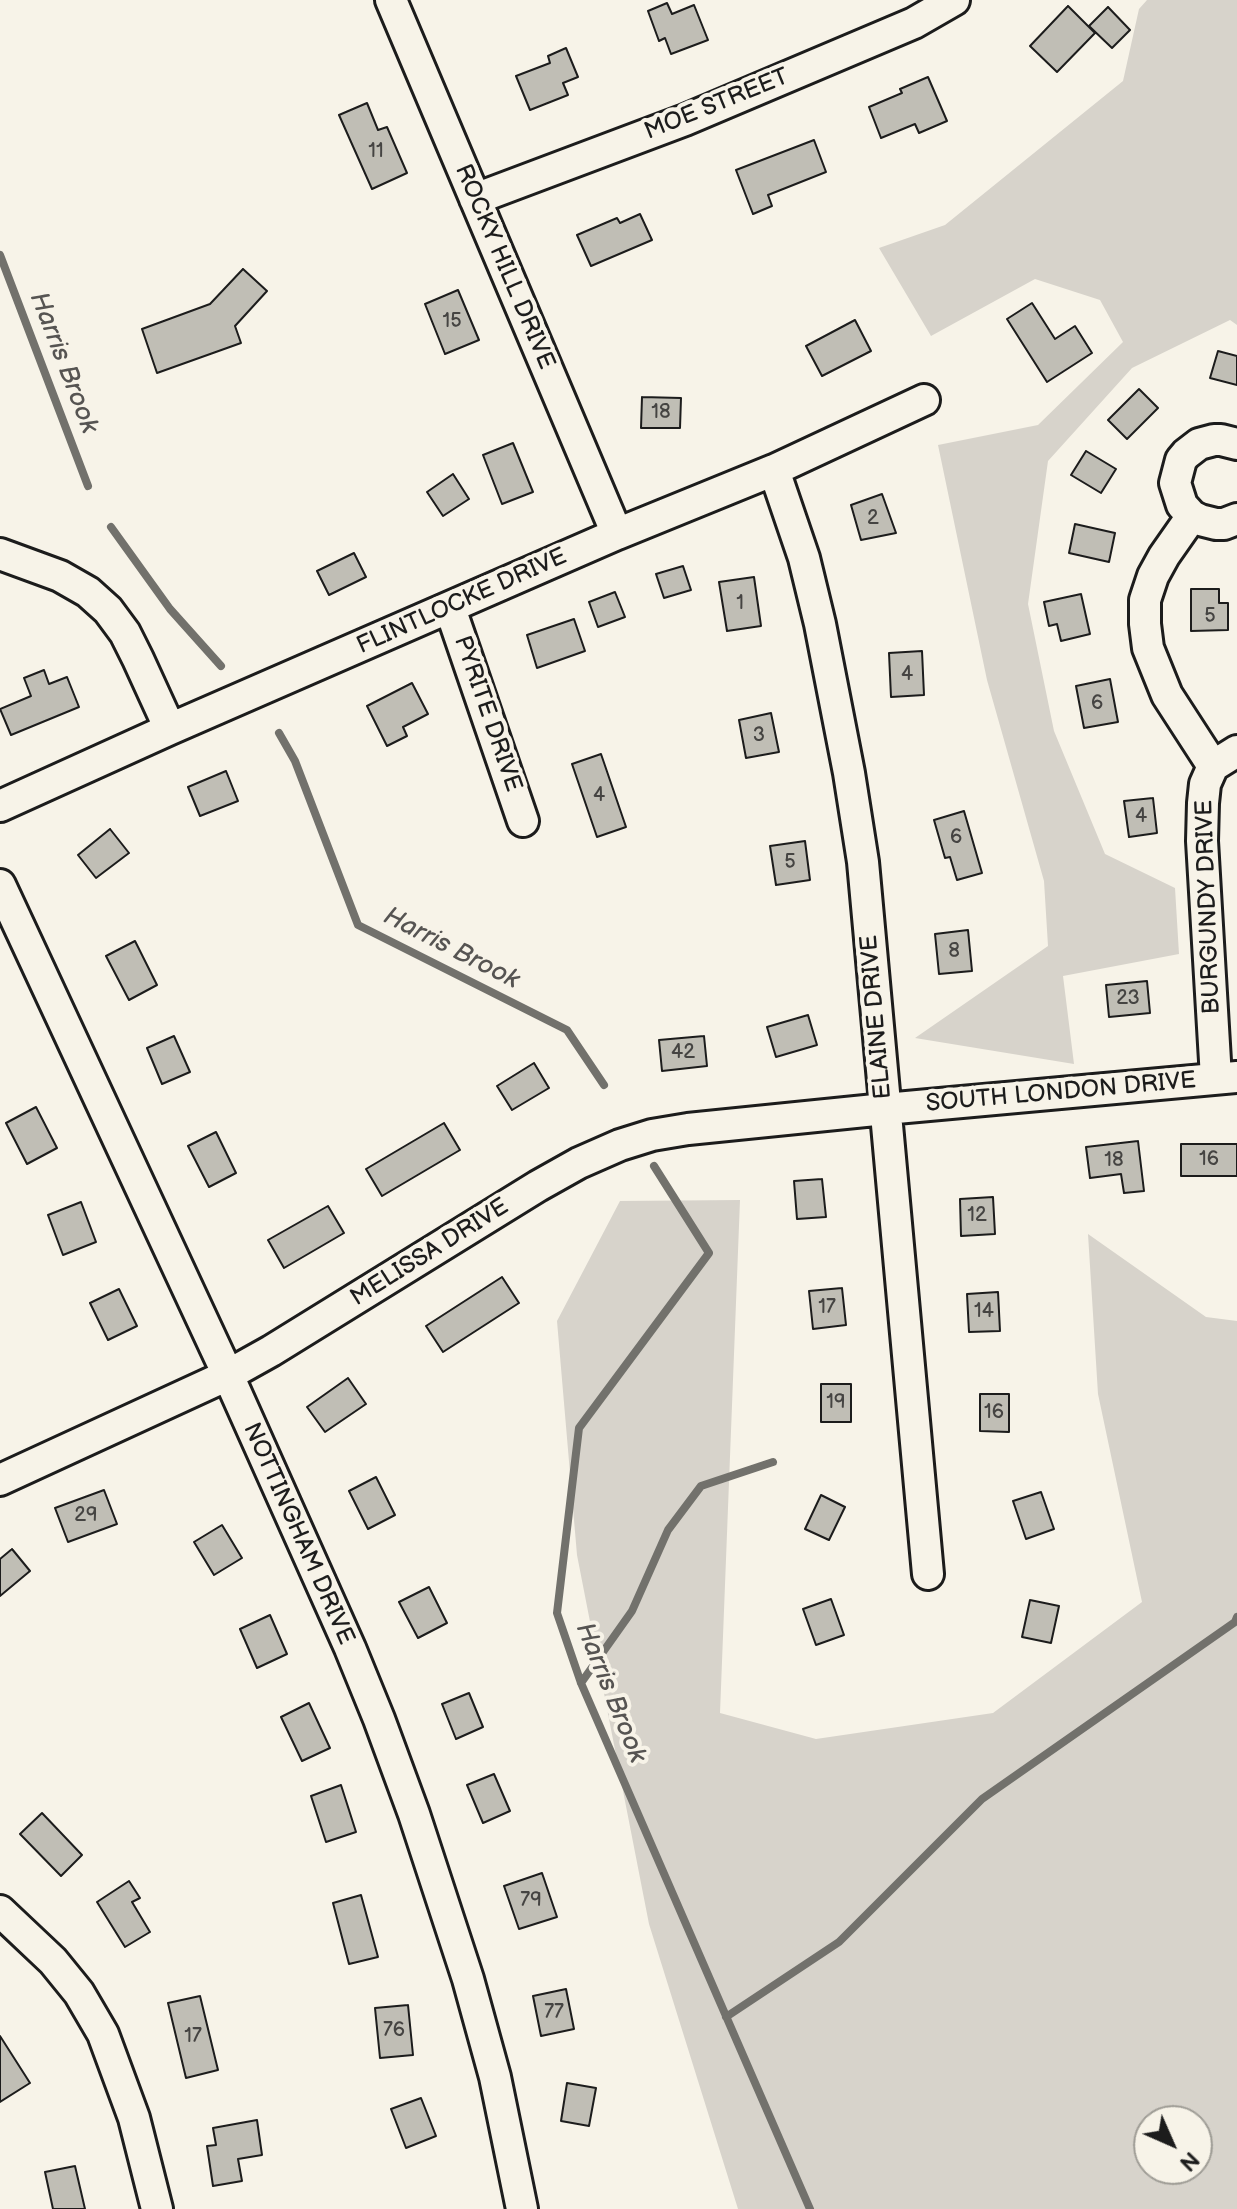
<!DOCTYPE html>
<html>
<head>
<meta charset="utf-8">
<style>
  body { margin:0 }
  #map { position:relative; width:1237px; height:2209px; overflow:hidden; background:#f7f3e8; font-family:"Balsamiq Sans",sans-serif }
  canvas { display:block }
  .north { position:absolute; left:1133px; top:2105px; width:80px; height:80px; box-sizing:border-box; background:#f7f3e8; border:2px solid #9f9d96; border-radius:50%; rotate:135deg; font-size:22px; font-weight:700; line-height:32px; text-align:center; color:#1c1c1c }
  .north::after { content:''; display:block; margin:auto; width:28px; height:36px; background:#1c1c1c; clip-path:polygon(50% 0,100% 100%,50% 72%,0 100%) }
</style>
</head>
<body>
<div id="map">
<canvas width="1237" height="2209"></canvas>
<div class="north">N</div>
</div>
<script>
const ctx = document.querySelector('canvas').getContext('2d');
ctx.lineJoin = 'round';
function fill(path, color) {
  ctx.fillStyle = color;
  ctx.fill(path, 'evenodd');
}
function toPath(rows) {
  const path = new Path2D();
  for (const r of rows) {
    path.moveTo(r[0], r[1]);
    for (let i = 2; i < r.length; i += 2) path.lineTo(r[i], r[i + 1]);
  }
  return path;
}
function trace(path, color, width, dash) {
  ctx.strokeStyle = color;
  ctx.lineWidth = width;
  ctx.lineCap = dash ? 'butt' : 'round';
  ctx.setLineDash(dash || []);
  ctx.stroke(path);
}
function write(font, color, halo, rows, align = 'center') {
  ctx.font = font + ' "Balsamiq Sans",sans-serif';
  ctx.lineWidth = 8;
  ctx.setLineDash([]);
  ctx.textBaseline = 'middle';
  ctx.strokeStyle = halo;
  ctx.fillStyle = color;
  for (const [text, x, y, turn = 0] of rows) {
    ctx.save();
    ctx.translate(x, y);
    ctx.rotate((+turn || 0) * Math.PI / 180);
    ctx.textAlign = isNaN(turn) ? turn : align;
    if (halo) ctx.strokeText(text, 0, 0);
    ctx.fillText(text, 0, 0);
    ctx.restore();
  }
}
const green = toPath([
  [1147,0,1237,0,1237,325,1230,320,1132,368,1048,461,1028,604,1054,731,1105,854,1175,888,1179,954,1063,976,1074,1064,915,1038,1048,946,1044,881,987,680,938,445,1038,425,1123,342,1100,300,1035,279,931,336,879,248,945,225,1123,81,1139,9],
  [740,1200,720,1713,816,1739,993,1713,1142,1602,1098,1394,1088,1234,1206,1317,1237,1321,1237,2209,738,2209,649,1924,577,1555,557,1321,620,1201],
  [1197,2121,1197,2169,1149,2169,1149,2121]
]);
const stream = toPath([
  [0,255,88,486],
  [111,527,170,609,221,666],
  [279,733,295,761,358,925,567,1030,604,1085],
  [654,1166,709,1253,579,1428,557,1613,581,1683,810,2209],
  [581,1683,632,1611,668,1530,701,1486,773,1462],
  [726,2017,839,1942,982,1799,1235,1622,1237,1617]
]);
const building = toPath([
  [667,3,672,14,694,5,708,40,671,54,665,38,659,41,648,11,667,3],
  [1068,6,1095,33,1057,72,1030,46,1068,6],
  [1108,7,1130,30,1112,48,1089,26,1108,7],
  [566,48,578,77,563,83,568,95,530,110,516,76,550,63,548,56,566,48],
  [928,77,947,121,919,133,915,124,881,138,869,107,902,93,900,89,928,77],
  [367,103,378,130,387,127,407,173,372,189,339,115,367,103],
  [814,140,826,172,768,195,772,206,753,214,736,170,814,140],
  [640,214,652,240,591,266,577,235,617,218,620,223,640,214],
  [243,269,267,291,235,326,241,343,157,373,142,329,210,304,243,269],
  [458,290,479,340,445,354,425,304,458,290],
  [1032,303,1055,339,1075,326,1092,353,1047,382,1007,319,1032,303],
  [855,320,871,351,822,376,806,346,855,320],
  [1218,351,1237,356,1237,385,1210,378,1218,351],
  [1139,389,1158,408,1127,439,1108,420,1139,389],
  [642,397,681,398,680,428,641,428,642,397],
  [513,443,533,492,502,504,483,455,513,443],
  [1086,451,1116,469,1101,493,1071,475,1086,451],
  [453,474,469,499,443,516,427,492,453,474],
  [882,494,896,533,861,540,851,505,882,494],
  [1075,524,1115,533,1109,562,1069,553,1075,524],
  [354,553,366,577,329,595,317,571,354,553],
  [683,566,691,590,664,598,656,574,683,566],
  [754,577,761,626,727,631,719,582,754,577],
  [1191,589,1219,589,1219,603,1228,603,1228,630,1191,631,1191,589],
  [615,592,625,617,598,627,589,602,615,592],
  [1081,594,1090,634,1061,641,1057,624,1049,626,1044,602,1081,594],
  [574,619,585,651,537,668,527,635,574,619],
  [922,651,924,695,891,697,889,653,922,651],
  [44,670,49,684,67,677,79,707,11,735,0,709,31,696,24,678,44,670],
  [1110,679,1118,722,1084,728,1076,686,1110,679],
  [412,683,428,714,403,727,407,736,387,746,367,706,412,683],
  [771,713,779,752,746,758,739,720,771,713],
  [601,754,626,827,597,837,572,764,601,754],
  [226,771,238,801,200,816,188,787,226,771],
  [1153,798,1157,833,1129,837,1124,801,1153,798],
  [964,811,982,873,957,880,950,857,945,858,934,820,964,811],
  [110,829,129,853,96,878,78,855,110,829],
  [805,841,810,880,776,885,770,846,805,841],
  [968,930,972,971,939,974,935,934,968,930],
  [135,941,157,985,129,1000,106,956,135,941],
  [1147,981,1150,1013,1109,1017,1106,985,1147,981],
  [808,1015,817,1045,776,1057,767,1027,808,1015],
  [174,1036,190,1072,162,1084,147,1048,174,1036],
  [704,1036,707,1066,662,1071,659,1040,704,1036],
  [534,1063,549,1088,512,1110,497,1086,534,1063],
  [36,1107,57,1148,27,1164,6,1123,36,1107],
  [444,1123,460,1150,382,1196,366,1169,444,1123],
  [216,1132,236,1173,209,1187,188,1146,216,1132],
  [1138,1141,1144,1191,1124,1193,1121,1174,1090,1178,1086,1147,1138,1141],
  [1181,1144,1237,1144,1237,1176,1181,1176,1181,1144],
  [822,1179,826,1217,797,1219,794,1181,822,1179],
  [993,1197,995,1234,961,1236,960,1199,993,1197],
  [81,1202,96,1242,63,1255,48,1215,81,1202],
  [328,1206,344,1233,284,1268,268,1240,328,1206],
  [502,1277,519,1303,443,1352,426,1326,502,1277],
  [842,1288,846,1325,813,1329,809,1291,842,1288],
  [119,1289,137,1326,108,1340,90,1303,119,1289],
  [998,1292,1000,1331,969,1332,967,1294,998,1292],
  [348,1378,366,1404,325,1432,307,1407,348,1378],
  [821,1384,851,1384,851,1422,821,1422,821,1384],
  [980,1394,1009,1394,1009,1432,980,1431,980,1394],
  [376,1477,395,1515,368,1529,349,1491,376,1477],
  [104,1490,117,1524,68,1542,55,1508,104,1490],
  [1041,1492,1054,1529,1026,1539,1013,1501,1041,1492],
  [821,1495,845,1507,829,1540,805,1529,821,1495],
  [222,1525,242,1558,214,1575,194,1542,222,1525],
  [12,1549,30,1571,0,1596,0,1559,12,1549],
  [429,1587,447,1623,418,1638,399,1602,429,1587],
  [831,1599,844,1635,816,1645,803,1609,831,1599],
  [1030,1600,1059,1606,1051,1643,1022,1637,1030,1600],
  [270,1615,287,1654,257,1668,240,1629,270,1615],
  [469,1693,483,1727,456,1739,442,1704,469,1693],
  [309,1703,330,1748,302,1761,281,1717,309,1703],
  [494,1774,510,1811,483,1823,467,1785,494,1774],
  [341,1785,356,1832,326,1842,311,1796,341,1785],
  [42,1813,82,1855,61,1876,20,1834,42,1813],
  [542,1873,557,1917,519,1929,504,1886,542,1873],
  [129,1881,140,1898,132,1902,150,1932,125,1947,97,1902,129,1881],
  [361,1895,378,1957,349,1964,333,1903,361,1895],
  [566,1989,574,2029,541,2036,533,1996,566,1989],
  [200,1996,218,2070,186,2078,168,2003,200,1996],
  [408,2005,413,2055,380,2058,375,2008,408,2005],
  [0,2036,30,2083,0,2102,0,2036],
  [567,2083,596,2088,589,2126,561,2121,567,2083],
  [421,2098,436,2136,406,2148,391,2109,421,2098],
  [257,2120,262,2155,238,2159,242,2181,213,2186,207,2146,216,2145,213,2128,257,2120],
  [75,2166,85,2209,53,2209,45,2172,75,2166]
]);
const minor = toPath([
  [391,0,617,534],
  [475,199,685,120,914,23,954,0],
  [1237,444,1221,440,1214,440,1199,444,1186,454,1181,460,1175,483,1182,505,1192,516,1200,520,1216,524,1224,524,1237,519],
  [774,470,804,558,820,624,849,773,863,862,928,1574],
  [1192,516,1164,556,1153,576,1145,600,1145,624,1148,648,1167,695,1213,766],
  [0,554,60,576,88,592,108,610,125,633,138,659,170,729],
  [450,608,523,821],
  [0,806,170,729,617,534,774,470,924,400],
  [0,885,228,1375,350,1648,379,1719,414,1814,468,1979,495,2077,522,2209],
  [1216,1078,1202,841,1203,803,1205,784,1213,766,1237,751],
  [0,1480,228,1375,271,1351,538,1186,579,1163,620,1145,652,1135,688,1129,885,1109,1237,1077],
  [0,1911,53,1961,79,1993,103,2034,134,2118,157,2209]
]);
const numberNames = [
  ["11",376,152],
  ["15",452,322],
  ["18",661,413],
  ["2",873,519],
  ["1",740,604],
  ["5",1210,617],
  ["4",907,675],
  ["6",1097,704],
  ["3",759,736],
  ["4",599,796],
  ["4",1141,817],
  ["6",956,838],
  ["5",790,863],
  ["8",954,952],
  ["23",1128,999],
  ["42",683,1053],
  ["16",1209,1160],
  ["18",1114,1161],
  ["12",977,1216],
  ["17",827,1308],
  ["14",984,1312],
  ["19",836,1403],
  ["16",994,1413],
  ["29",86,1516],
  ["79",531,1901],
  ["77",554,2013],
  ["76",394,2031],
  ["17",193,2037]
];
const streetNames = [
  ["MOE STREET",717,105,-22],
  ["ROCKY HILL DRIVE",504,267,67],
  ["FLINTLOCKE DRIVE",462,602,-24],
  ["PYRITE DRIVE",487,714,71],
  ["BURGUNDY DRIVE",1209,907,-92],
  ["ELAINE DRIVE",877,1017,-95],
  ["SOUTH LONDON DRIVE",1061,1093,-5],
  ["MELISSA DRIVE",430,1253,-32],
  ["NOTTINGHAM DRIVE",298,1534,66]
];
const waterNames = [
  ["Harris Brook",63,363,69],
  ["Harris Brook",451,949,27],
  ["Harris Brook",610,1693,68]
];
fill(green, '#d7d3cb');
trace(stream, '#72716c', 8);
fill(building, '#c0beb5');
trace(building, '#1c1c1c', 2);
trace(minor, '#1c1c1c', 36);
trace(minor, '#f7f3e8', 30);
write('20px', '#454442', null, numberNames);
write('24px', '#1c1c1c', '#f7f3e8', streetNames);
write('italic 26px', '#565452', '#f7f3e8', waterNames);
</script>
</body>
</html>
